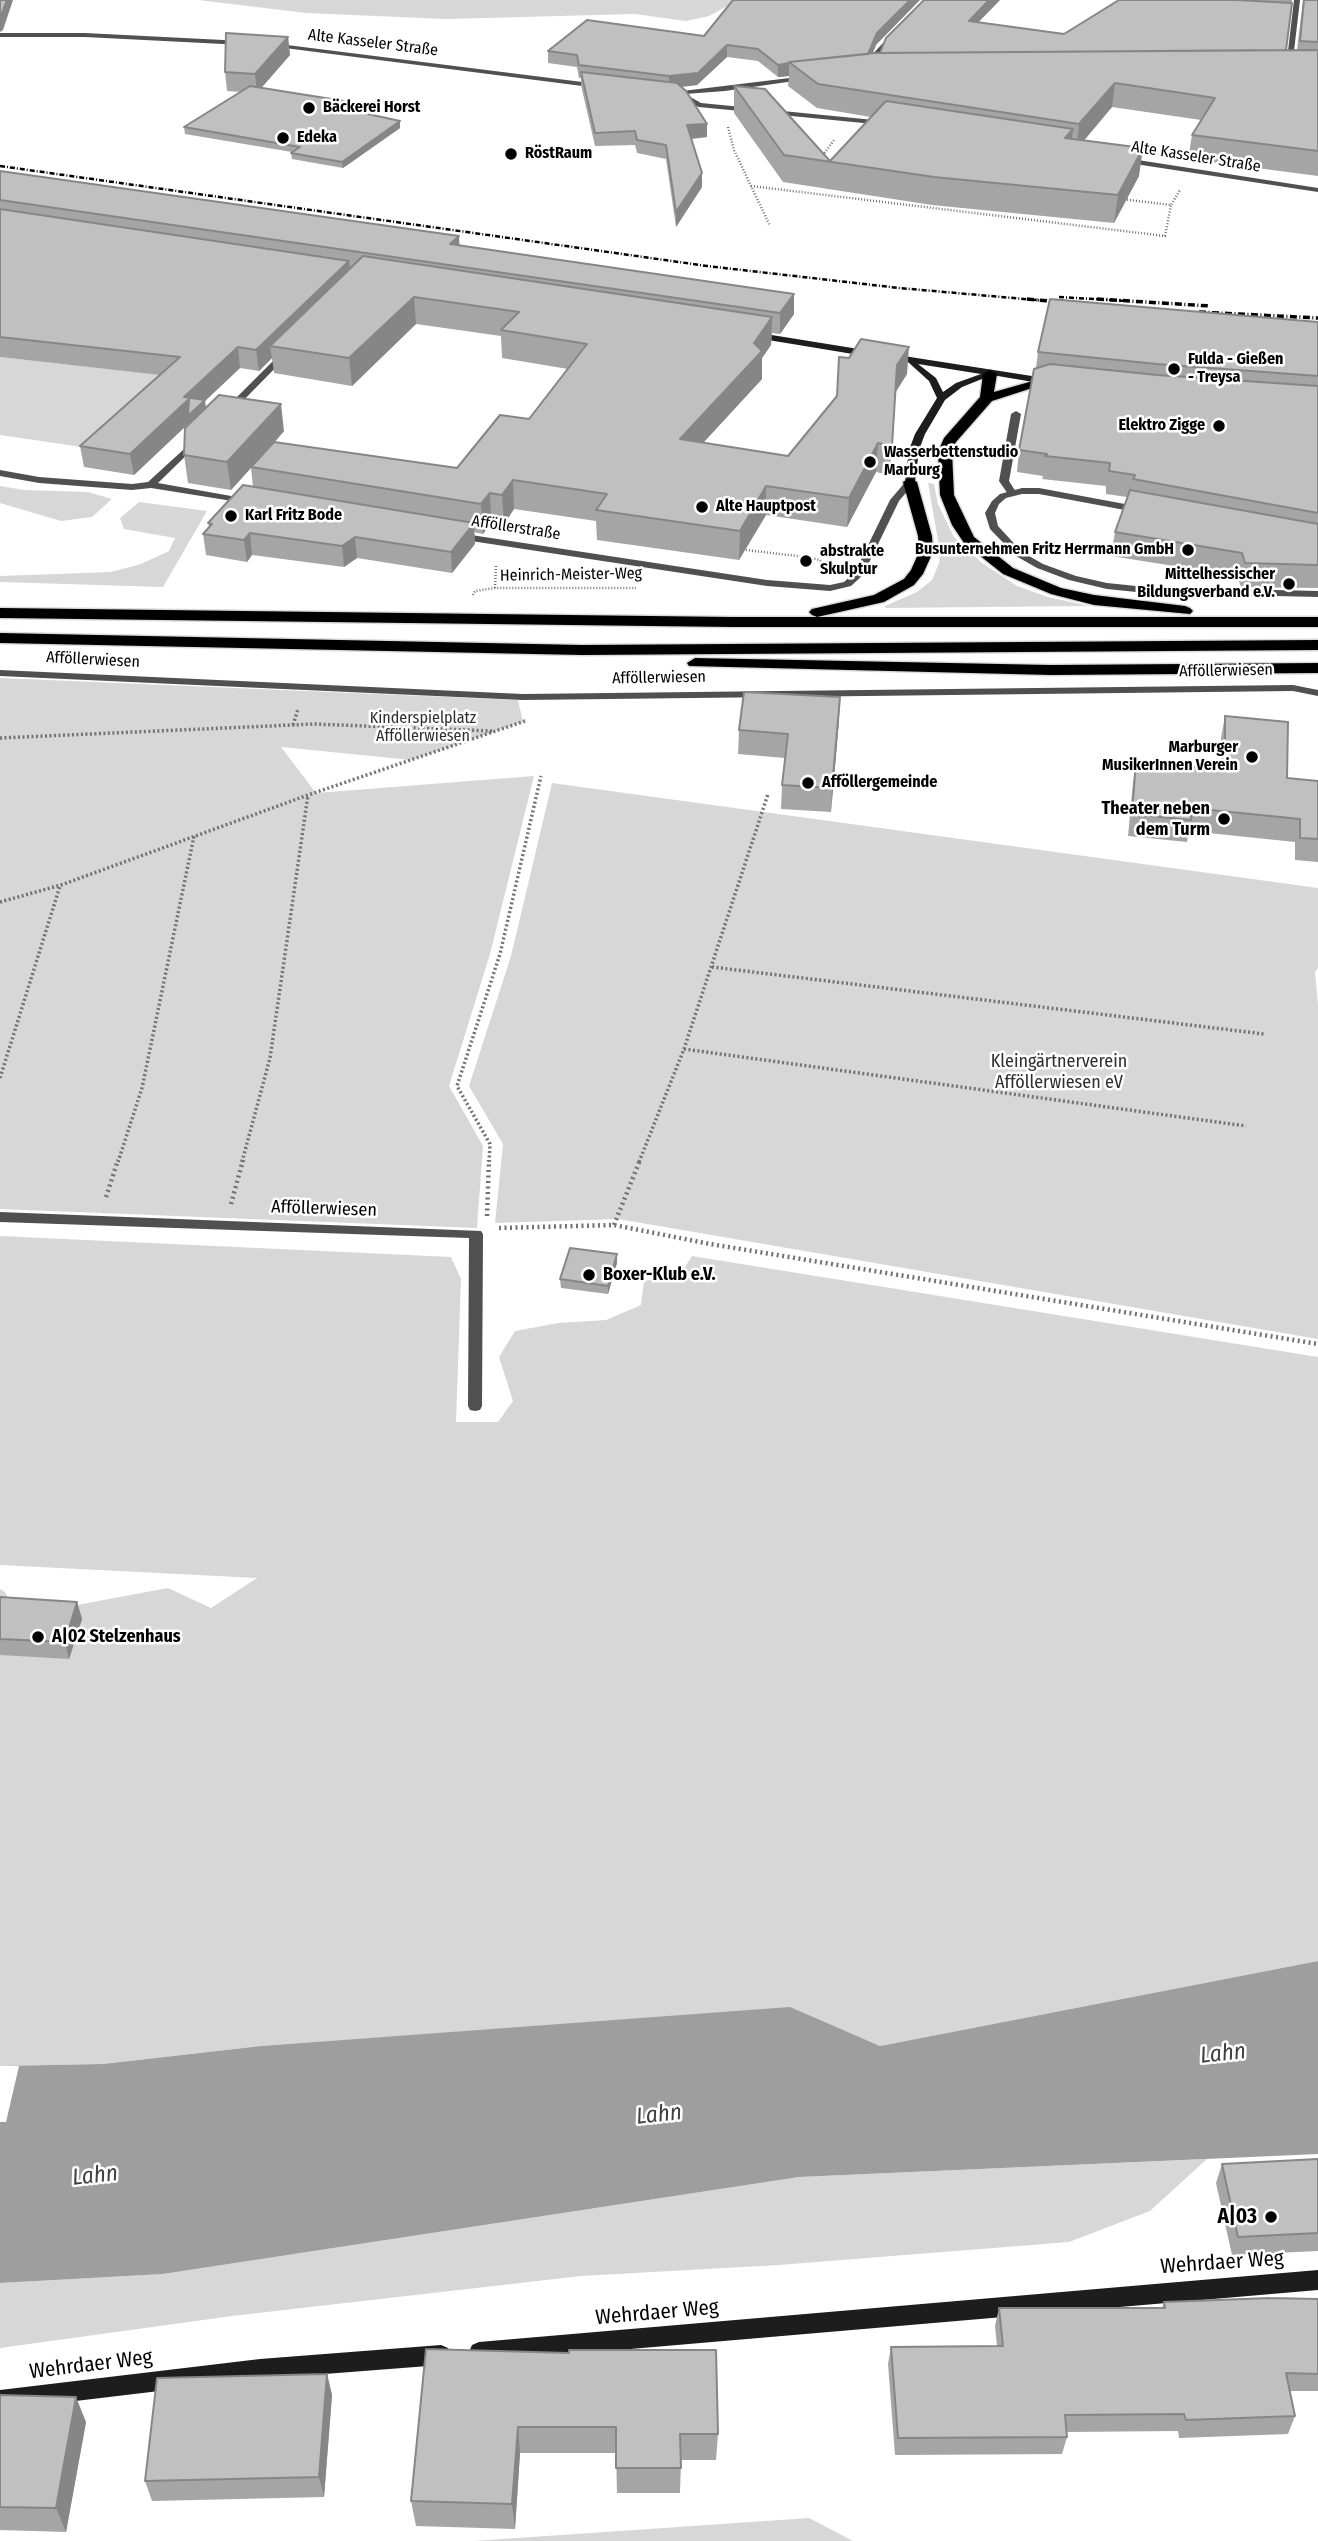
<!DOCTYPE html>
<html>
<head>
<meta charset="utf-8">
<style>
  body { margin:0 }
  canvas { display:block; background:#fff }
</style>
</head>
<body>
<canvas width="1318" height="2541"></canvas>
<script>
const ctx = document.querySelector('canvas').getContext('2d');
ctx.lineJoin = 'round';
function fill(path, color) {
  ctx.fillStyle = color;
  ctx.fill(path, 'evenodd');
}
function toPath(rows) {
  const path = new Path2D();
  for (const r of rows) {
    path.moveTo(r[0], r[1]);
    for (let i = 2; i < r.length; i += 2) path.lineTo(r[i], r[i + 1]);
  }
  return path;
}
function trace(path, color, width, dash) {
  ctx.strokeStyle = color;
  ctx.lineWidth = width;
  ctx.lineCap = dash ? 'butt' : 'round';
  ctx.setLineDash(dash || []);
  ctx.stroke(path);
}
function write(font, color, halo, rows, align = 'center') {
  ctx.font = font + ' "Fira Sans Condensed",sans-serif';
  ctx.lineWidth = 5;
  ctx.setLineDash([]);
  ctx.textBaseline = 'middle';
  ctx.strokeStyle = halo;
  ctx.fillStyle = color;
  for (const [text, x, y, turn = 0] of rows) {
    ctx.save();
    ctx.translate(x, y);
    ctx.rotate((+turn || 0) * Math.PI / 180);
    ctx.textAlign = isNaN(turn) ? turn : align;
    if (halo) ctx.strokeText(text, 0, 0);
    ctx.fillText(text, 0, 0);
    ctx.restore();
  }
}
const green = toPath([
  [198,0,738,0,709,16,686,21,635,14,446,19,306,13],
  [0,357,199,379,102,453,75,446,0,435],
  [928,483,934,484,938,504,954,537,982,563,1017,586,1048,597,1089,606,885,608,885,606,917,592,932,580,939,563,940,552],
  [0,486,24,490,88,492,112,499,92,517,61,521,0,503],
  [139,502,207,511,163,587,0,582,0,576,111,572,141,564,169,551,175,538,124,529,120,518],
  [0,678,518,700,523,722,411,760,281,747,316,793,534,776,490,954,449,1086,483,1146,477,1228,0,1209],
  [552,783,1318,888,1318,968,1315,972,1318,1005,1318,1339,618,1219,495,1223,503,1144,469,1086,511,956],
  [0,1236,451,1257,461,1279,456,1422,498,1422,513,1401,499,1357,515,1331,558,1323,606,1320,641,1305,644,1281,680,1275,692,1256,1318,1357,1318,1961,880,2046,790,2008,261,2046,103,2064,0,2066,0,1589,5,1592,18,1616,168,1588,211,1608,257,1578,0,1565],
  [1207,2159,1150,2211,1069,2242,779,2265,581,2276,232,2316,0,2348,0,2283,163,2274,799,2177],
  [809,2518,853,2541,474,2541]
]);
const water = toPath([
  [1318,1961,1318,2154,799,2177,163,2274,0,2283,0,2066,103,2064,261,2046,790,2007,880,2046]
]);
const pier = toPath([
  [0,2066,19,2066,6,2122,0,2122]
]);
const pathFar2 = toPath([
  [728,127,734,150,770,226],
  [821,158,834,140],
  [751,186,1165,236,1171,205],
  [1121,199,1171,205,1180,190],
  [746,550,806,557,820,560,823,564],
  [495,588,496,566],
  [473,595,475,591,495,588,636,588]
]);
const pathFar1 = toPath([
  [293,725,298,709],
  [0,738,314,724,492,731],
  [1195,761,1206,769],
  [0,902,61,885,308,795,525,721],
  [712,967,1264,1034],
  [684,1049,1246,1126],
  [0,1078,60,886],
  [118,1162,142,1088,194,836],
  [242,1162,270,1058,308,795],
  [489,1162,490,1144,457,1086,500,954,541,776],
  [639,1162,684,1049,768,794]
]);
const path = toPath([
  [106,1197,118,1160],
  [231,1204,243,1160],
  [487,1216,489,1160],
  [614,1225,640,1160],
  [499,1228,614,1225,710,1244,1318,1344]
]);
const lane = toPath([
  [1016,411,1021,414,1009,481,1016,492,1011,495,1008,494,999,481,1011,414,1016,411]
]);
const street = toPath([
  [1294,0,1300,0,1292,68,1289,70,1286,68,1294,0],
  [893,32,898,33,877,56,875,71,871,71,871,56,893,32],
  [0,33,85,33,243,41,246,43,243,45,85,37,0,37,0,33],
  [271,43,598,84,602,86,598,88,269,46,271,43],
  [806,76,808,79,725,91,685,94,701,103,884,121,888,123,884,125,699,107,682,100,678,95,666,93,806,76],
  [1125,158,1318,188,1318,192,1122,162,1121,160,1125,158],
  [282,352,289,354,231,413,225,413,225,409,282,352],
  [195,439,198,440,198,444,158,483,248,499,251,500,251,504,151,488,132,490,39,483,0,476,0,470,39,477,132,484,148,482,195,439],
  [910,479,915,482,899,501,863,575,851,586,830,591,767,586,458,539,453,536,458,533,767,580,830,585,844,582,855,572,890,500,907,480,910,479],
  [1022,488,1039,488,1141,507,1146,510,1141,513,1039,494,1022,494,1006,498,999,504,995,513,998,526,1022,552,1043,564,1076,576,1107,583,1146,587,1318,591,1318,597,1146,593,1107,589,1069,580,1037,568,1016,556,990,529,985,513,992,501,1000,494,1022,488],
  [0,670,523,694,1293,685,1318,690,1318,696,1293,691,523,700,0,676,0,670],
  [0,1212,481,1231,483,1234,482,1406,480,1410,475,1411,470,1410,468,1406,469,1238,0,1222,0,1212]
]);
const secondary = toPath([
  [753,332,871,351,875,354,871,357,750,337,750,333,753,332],
  [891,354,1051,379,1055,382,1051,385,992,375,962,387,945,400,925,434,919,450,915,482,910,485,905,482,909,450,915,434,937,398,929,381,908,362,888,359,888,355,891,354],
  [918,364,981,374,956,383,943,392,936,378,918,364],
  [1318,2270,1318,2290,479,2362,472,2359,469,2352,472,2345,479,2342,1318,2270],
  [441,2345,448,2348,451,2355,448,2362,441,2365,260,2379,0,2410,0,2390,260,2359,441,2345]
]);
const highway = toPath([
  [990,370,997,374,994,392,1047,377,1054,381,992,401,956,442,952,452,954,495,974,537,1013,568,1061,588,1094,595,1185,606,1190,608,1193,611,1190,614,1094,605,1051,594,1003,574,964,543,952,525,940,495,938,452,944,438,980,397,983,374,990,370],
  [910,478,917,482,932,536,933,552,923,574,914,585,884,602,817,617,812,615,809,612,812,609,874,595,904,579,911,570,919,552,918,536,903,482,910,478],
  [0,608,732,617,1318,617,1318,627,732,627,0,618,0,608],
  [0,633,582,645,1318,640,1318,650,582,655,0,643,0,633],
  [695,658,1051,665,1318,663,1318,673,1051,675,689,666,687,663,695,658]
]);
const railFar1 = toPath([
  [0,166,707,266,899,288,1047,301],
  [1059,297,1126,301]
]);
const rail = toPath([
  [1027,299,1070,303],
  [1097,299,1210,306],
  [1199,312,1318,318]
]);
const wall = toPath([
  [1000,0,978,22,1064,34,1119,0,1292,0,1286,50,1297,50,1303,0,1318,0,1318,176,1188,159,1192,135,1201,120,1112,107,1083,141,1139,176,1114,223,932,205,783,182,734,113,734,86,830,161,871,117,817,108,788,86,789,76,778,77,758,61,727,57,697,85,681,87,707,124,707,137,692,139,702,187,676,227,666,159,637,153,635,145,595,146,581,85,581,78,579,78,577,67,548,63,548,51,704,36,876,45,873,53,880,53],
  [288,37,290,55,261,88,369,112,366,114,400,128,343,168,292,159,291,153,292,152,185,134,184,127,241,92,227,91,225,72],
  [0,171,459,246,794,314,780,334,772,333,771,345,762,358,762,379,703,443,788,456,907,374,895,393,890,475,876,472,847,527,766,515,739,560,597,540,596,521,514,509,504,524,491,522,483,534,474,532,475,544,452,573,357,558,344,567,252,555,247,562,206,555,203,534,209,527,208,523,253,487,251,468,231,490,188,483,184,455,189,423,134,475,84,467,80,446,160,375,0,357],
  [416,324,501,336,502,358,568,369,529,419,457,468,275,442,284,431,206,409,205,401,240,368,259,371,272,358,274,373,352,386],
  [1318,322,1318,588,1241,587,1237,576,1111,556,1115,532,1127,497,1106,494,1106,486,1042,479,1043,476,1017,472,1019,450,1036,368,1038,352],
  [1225,716,1287,778,1318,781,1318,862,1295,860,1295,842,1189,831,1187,842,1128,836,1133,783,1136,761,1221,769,1221,738],
  [839,720,831,812,781,809,782,785,785,758,738,754,739,730],
  [617,1254,617,1263,608,1294,561,1288,560,1279],
  [0,1597,77,1602,82,1619,69,1659,0,1655],
  [1318,2159,1318,2251,1232,2255,1216,2183,1222,2164],
  [1318,2299,1318,2391,1290,2391,1295,2416,1288,2434,1179,2438,1178,2431,1067,2432,1067,2437,1062,2454,895,2455,888,2364,891,2347,997,2346,995,2326,999,2308,1162,2308,1164,2302],
  [426,2349,718,2434,716,2460,681,2460,680,2493,617,2493,616,2453,520,2453,515,2529,416,2526,411,2501],
  [327,2374,332,2395,324,2497,152,2501,145,2481],
  [0,2395,86,2422,66,2532,0,2530]
]);
const shadedWall = toPath([
  [7,0,13,0,3,30,0,32,0,18],
  [910,0,920,0,876,45,866,68,805,74,877,33],
  [989,0,1000,0,968,33,969,21],
  [288,37,290,55,257,93,255,74],
  [727,45,727,57,697,85,669,88,669,76],
  [789,63,789,76,778,77,778,65],
  [1115,83,1112,107,1077,149,1079,124],
  [369,105,369,112,359,119,359,112],
  [400,121,400,128,343,168,342,162],
  [707,124,707,137,687,139,687,125],
  [1073,129,1070,157,1065,138],
  [1143,148,1139,176,1114,223,1118,195],
  [702,173,702,187,676,227,676,212],
  [459,236,460,256,450,244],
  [349,261,351,281,270,346,272,358,259,371,256,350],
  [794,294,794,314,780,334,780,313],
  [414,297,416,324,352,386,349,358],
  [772,317,771,345,762,358,762,379,680,468,680,439],
  [238,347,240,368,205,401,207,421,190,437,189,423,134,475,130,454,184,397],
  [909,347,907,374,895,393,897,365],
  [281,404,284,431,231,490,227,462],
  [878,443,876,472,847,527,849,498],
  [513,480,514,509,504,524,502,495],
  [766,486,766,515,739,560,740,531],
  [490,493,491,522,483,534,481,504],
  [474,523,475,544,452,573,451,552],
  [250,533,252,555,247,562,244,540],
  [355,537,357,558,344,567,342,546],
  [840,697,839,720,831,812,832,788],
  [617,1254,617,1263,608,1294,608,1286],
  [77,1602,82,1619,69,1659,65,1642],
  [327,2374,332,2395,324,2497,319,2477],
  [76,2397,86,2422,66,2532,56,2508],
  [518,2427,520,2453,515,2529,512,2504]
]);
const building = toPath([
  [0,0,7,0,0,18,0,0],
  [733,0,910,0,877,33,868,54,789,62,789,63,778,65,758,49,727,45,698,73,669,76,579,65,577,55,548,51,587,20,704,36,733,0],
  [924,0,989,0,969,21,1064,34,1119,0,1237,0,1292,3,1286,50,880,53,886,38,924,0],
  [1304,0,1318,0,1318,42,1300,41,1304,0],
  [226,33,288,37,255,74,225,72,226,33],
  [1318,50,1318,151,1192,135,1215,98,1115,83,1079,124,818,84,789,62,874,53,1318,50],
  [581,72,677,83,686,91,707,124,687,125,702,173,676,212,666,145,637,140,635,131,595,133,581,72],
  [250,86,369,105,359,112,400,121,342,162,291,153,300,147,184,127,250,86],
  [734,86,765,89,830,161,886,101,1073,129,1065,138,1143,148,1118,195,934,177,784,155,734,86],
  [0,171,459,236,450,244,794,294,780,313,0,200,0,171],
  [0,209,349,261,256,350,238,347,184,397,205,400,188,416,189,399,130,454,80,446,180,357,0,337,0,209],
  [363,256,772,317,754,343,762,351,680,439,788,456,837,396,839,357,849,358,861,339,909,347,897,365,892,446,878,443,849,498,766,486,740,531,596,510,607,494,513,480,502,495,490,493,481,504,251,467,274,442,457,468,500,415,529,419,587,344,501,330,519,312,414,297,349,358,270,346,363,256],
  [1050,299,1318,322,1318,376,1157,364,1038,352,1050,299],
  [1050,364,1157,375,1318,386,1318,513,1133,479,1135,475,1109,471,1110,463,1045,456,1047,454,1019,450,1034,369,1050,364],
  [219,395,281,404,227,462,184,455,185,428,219,395],
  [243,485,474,523,451,552,355,537,342,546,250,533,244,540,203,534,212,524,208,523,243,485],
  [1130,490,1318,524,1318,565,1245,563,1242,553,1115,532,1130,490],
  [744,692,840,697,832,788,782,785,788,734,739,730,744,692],
  [1225,716,1288,722,1287,778,1318,781,1318,839,1300,838,1300,819,1191,808,1191,820,1132,814,1136,761,1225,770,1225,716],
  [570,1248,617,1254,608,1286,560,1279,570,1248],
  [0,1597,77,1602,65,1642,0,1639,0,1597],
  [1318,2159,1318,2233,1238,2237,1222,2164,1318,2159],
  [1270,2298,1318,2299,1318,2374,1286,2373,1295,2416,1186,2420,1184,2414,1065,2415,1067,2437,898,2438,891,2347,1003,2346,999,2308,1165,2308,1164,2302,1270,2298],
  [426,2349,569,2353,569,2350,716,2350,718,2434,680,2434,681,2468,616,2468,616,2427,518,2427,512,2504,411,2501,426,2349],
  [327,2374,319,2477,145,2481,157,2378,327,2374],
  [0,2395,76,2397,56,2508,0,2507,0,2395]
]);
const markers = [
  [309,108,7,"#000"],
  [283,138,7,"#000"],
  [511,154,7,"#000"],
  [1174,369,7,"#000"],
  [1219,426,7,"#000"],
  [870,462,7,"#000"],
  [702,507,7,"#000"],
  [231,516,7,"#000"],
  [1188,550,7,"#000"],
  [806,561,7,"#000"],
  [1289,584,7,"#000"],
  [1252,757,7,"#000"],
  [808,783,7,"#000"],
  [1224,819,7,"#000"],
  [589,1275,7,"#000"],
  [38,1637,7,"#000"],
  [1271,2217,7,"#000"]
];
const farStreetnames = [
  ["Alte Kasseler Straße",373,43,7],
  ["Alte Kasseler Straße",1196,157,9],
  ["Afföllerstraße",516,528,9],
  ["Heinrich-Meister-Weg",571,575,-1],
  ["Afföllerwiesen",93,660,3],
  ["Afföllerwiesen",1226,671,-1],
  ["Afföllerwiesen",659,678,-1]
];
const farPoinames = [
  ["Bäckerei Horst",323,108],
  ["Edeka",297,138],
  ["RöstRaum",525,154],
  ["Fulda - Gießen",1188,360],
  ["- Treysa",1188,378],
  ["Elektro Zigge",1205,426,"right"],
  ["Wasserbettenstudio",884,453],
  ["Marburg",884,471],
  ["Alte Hauptpost",716,507],
  ["Karl Fritz Bode",245,516],
  ["Busunternehmen Fritz Herrmann GmbH",1174,550,"right"],
  ["abstrakte",820,552],
  ["Skulptur",820,570],
  ["Mittelhessischer",1275,575,"right"],
  ["Bildungsverband e.V.",1275,593,"right"],
  ["Marburger",1238,748,"right"],
  ["MusikerInnen Verein",1238,766,"right"],
  ["Afföllergemeinde",822,783]
];
const farParknames = [
  ["Kinderspielplatz",423,719],
  ["Afföllerwiesen",423,737]
];
const poiNames = [
  ["Theater neben",1210,809,"right"],
  ["dem Turm",1210,830,"right"],
  ["Boxer-Klub e.V.",603,1275],
  ["A|02 Stelzenhaus",52,1637]
];
const parkNames = [
  ["Kleingärtnerverein",1059,1062],
  ["Afföllerwiesen eV",1059,1083]
];
const streetNames = [
  ["Afföllerwiesen",324,1209,2]
];
const nearPoinames = [
  ["A|03",1257,2217]
];
const nearStreetnames = [
  ["Wehrdaer Weg",1222,2263,-4],
  ["Wehrdaer Weg",657,2313,-5],
  ["Wehrdaer Weg",91,2365,-7]
];
const nearWaternames = [
  ["Lahn",1223,2054,-6],
  ["Lahn",659,2115,-6],
  ["Lahn",95,2176,-6]
];
fill(green, '#d7d7d7');
fill(water, '#9e9e9e');
fill(pier, '#fff');
trace(highway, '#dbdbdb', 3);
trace(pathFar2, '#727272', 2.5, [1, 2]);
trace(pathFar1, '#727272', 3.5, [2, 2.5]);
trace(path, '#727272', 4.5, [2, 3.5]);
fill(lane, '#505050');
fill(street, '#505050');
fill(secondary, '#1d1d1d');
fill(highway, '#000');
trace(railFar1, '#000', 2.5, [5, 2, 1, 2]);
trace(rail, '#000', 3.5, [7, 2.5, 1, 2.5]);
fill(wall, '#a5a5a5');
fill(shadedWall, '#868686');
fill(building, '#c0c0c0');
trace(building, '#868686', 2);
for (const [x, y, r, color] of markers) {
  const dot = new Path2D();
  dot.arc(x, y, r, 0, 2 * Math.PI);
  ctx.fillStyle = color;
  ctx.fill(dot);
  trace(dot, '#fff', 2.5);
}
write('16px', '#000', '#fff', farStreetnames);
write('bold 16px', '#000', '#fff', farPoinames, 'left');
write('16px', '#2e2e2e', '#fff', farParknames);
write('bold 18px', '#000', '#fff', poiNames, 'left');
write('18px', '#2e2e2e', '#fff', parkNames);
write('18px', '#000', '#fff', streetNames);
write('bold 21px', '#000', '#fff', nearPoinames, 'right');
write('21px', '#000', '#fff', nearStreetnames);
write('italic 23px', '#3f3f3f', '#fff', nearWaternames);
</script>
</body>
</html>
